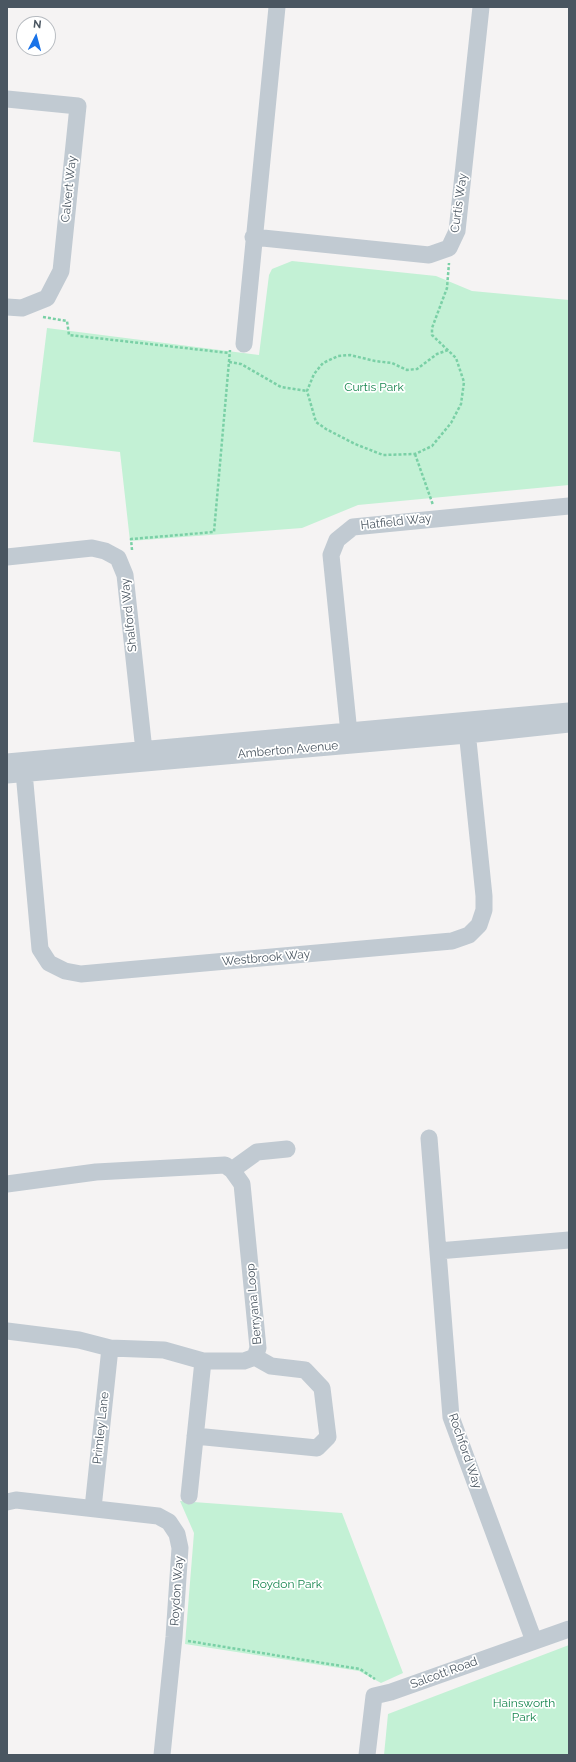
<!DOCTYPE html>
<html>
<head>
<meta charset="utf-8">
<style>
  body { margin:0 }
  #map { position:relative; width:576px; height:1762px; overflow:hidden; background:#f5f3f3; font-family:Raleway,sans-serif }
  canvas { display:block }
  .frame { position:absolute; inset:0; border:8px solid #4a5661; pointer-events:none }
  .north { position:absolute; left:16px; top:16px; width:40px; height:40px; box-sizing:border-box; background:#fff; border:1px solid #b7bbc0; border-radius:50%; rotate:6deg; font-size:11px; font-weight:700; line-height:16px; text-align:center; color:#4a5661 }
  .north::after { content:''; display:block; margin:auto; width:14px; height:18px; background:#1a73e8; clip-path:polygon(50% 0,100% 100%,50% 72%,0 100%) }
</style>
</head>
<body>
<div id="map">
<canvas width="576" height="1762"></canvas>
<div class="frame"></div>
<div class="north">N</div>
</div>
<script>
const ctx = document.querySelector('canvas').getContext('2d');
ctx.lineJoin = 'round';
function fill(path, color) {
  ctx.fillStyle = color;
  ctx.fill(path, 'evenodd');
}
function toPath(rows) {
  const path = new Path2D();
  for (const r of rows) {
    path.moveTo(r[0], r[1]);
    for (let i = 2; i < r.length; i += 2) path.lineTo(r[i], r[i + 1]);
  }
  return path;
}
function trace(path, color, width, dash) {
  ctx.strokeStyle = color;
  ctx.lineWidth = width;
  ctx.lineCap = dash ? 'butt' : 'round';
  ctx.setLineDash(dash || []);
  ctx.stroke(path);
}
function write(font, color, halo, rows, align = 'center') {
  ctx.font = font + ' Raleway,sans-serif';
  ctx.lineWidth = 3.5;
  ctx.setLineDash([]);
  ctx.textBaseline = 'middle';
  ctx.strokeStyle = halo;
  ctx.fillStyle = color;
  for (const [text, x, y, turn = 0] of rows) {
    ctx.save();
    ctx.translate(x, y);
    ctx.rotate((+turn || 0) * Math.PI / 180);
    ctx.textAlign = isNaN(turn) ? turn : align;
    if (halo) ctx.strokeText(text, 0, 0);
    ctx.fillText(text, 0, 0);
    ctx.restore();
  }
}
const green = toPath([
  [292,261,436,276,472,291,569,300,569,485,358,505,302,528,130,541,120,452,33,442,47,328,259,355,269,275,272,269],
  [180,1501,342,1513,403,1673,381,1683,359,1671,185,1644,194,1533],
  [569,1645,569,1755,384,1755,388,1714]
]);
const path = toPath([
  [43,317,67,321,69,335,229,353],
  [448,350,437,354,417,369,407,370,392,363,375,361,350,355,338,356,323,363,314,374,307,391,316,422,326,429,355,444,383,455,415,454,432,446,451,423,461,404,464,382,456,358,432,335,432,328,447,288,449,263],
  [229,362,241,364,281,387,307,391],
  [415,454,433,505],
  [132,550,131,539,214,532,230,350],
  [188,1641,360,1669,375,1679]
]);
const minor = toPath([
  [7,99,78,106,61,271,47,298,22,308,7,307],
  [253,237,429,255,449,248,457,231,481,7],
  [244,344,277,7],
  [7,557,92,548,105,551,118,558,125,575,145,760],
  [350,743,331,555,337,540,353,527,569,506],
  [23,761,40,949,49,963,65,971,81,974,103,972,452,941,469,935,479,925,484,910,484,896,466,721],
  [7,762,569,711],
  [7,775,467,735,569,724],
  [429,1138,451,1417,534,1641],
  [232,1170,257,1152,287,1149],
  [7,1184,96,1172,225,1165,232,1170,242,1184,258,1348,255,1357,244,1361,203,1361,164,1350,110,1348,79,1340,7,1331],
  [438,1251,569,1240],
  [195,1436,317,1448,328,1437,322,1388,305,1370,271,1366,255,1357],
  [189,1496,203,1361],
  [7,1502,16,1500,158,1516,169,1522,177,1534,180,1548,174,1637,162,1755],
  [93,1508,110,1348],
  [367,1755,374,1696,391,1692,569,1629]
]);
const streetNames = [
  ["Calvert Way",69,189,-84],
  ["Curtis Way",459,203,-82],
  ["Hatfield Way",396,522,-6],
  ["Shalford Way",129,615,-96],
  ["Amberton Avenue",288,750,-5],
  ["Westbrook Way",266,958,-5],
  ["Berryana Loop",254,1304,-95],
  ["Primley Lane",101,1428,-84],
  ["Rochford Way",465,1451,71],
  ["Roydon Way",177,1591,-86],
  ["Salcott Road",444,1673,-20]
];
const parkNames = [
  ["Curtis Park",374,387],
  ["Roydon Park",287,1584],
  ["Hainsworth",524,1703],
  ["Park",524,1717]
];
fill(green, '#c3f1d5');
trace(path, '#7ad0a6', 2.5, [3, 2]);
trace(minor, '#c1cad2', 17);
write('12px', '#4a5661', '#fff', streetNames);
write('12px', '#17864f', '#fff', parkNames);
</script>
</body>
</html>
